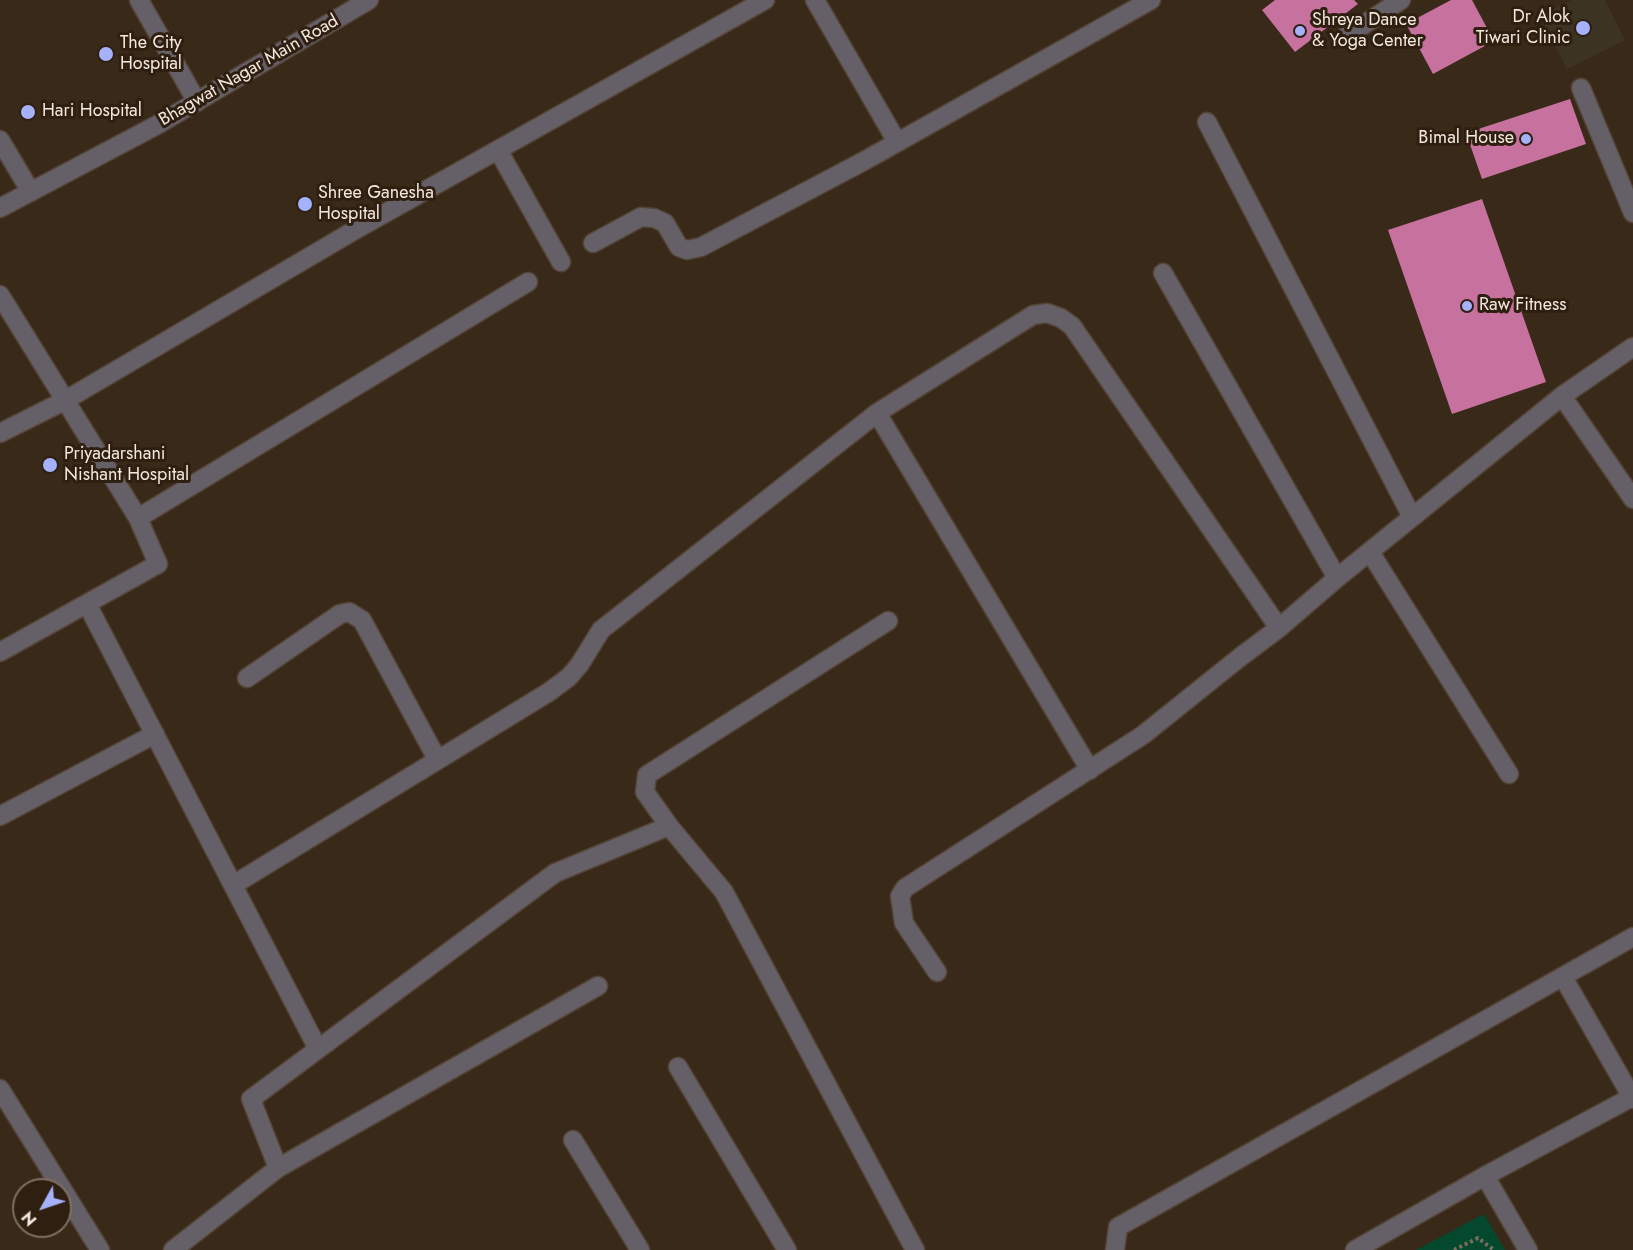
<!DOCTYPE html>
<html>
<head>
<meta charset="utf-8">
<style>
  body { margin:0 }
  #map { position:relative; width:1633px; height:1250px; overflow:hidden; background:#392919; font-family:Jost,sans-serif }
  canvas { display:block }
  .north { position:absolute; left:12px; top:1178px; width:60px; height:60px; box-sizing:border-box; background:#2f1f10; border:2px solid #7d6f62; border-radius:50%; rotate:230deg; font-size:16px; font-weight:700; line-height:24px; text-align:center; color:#f3e8de }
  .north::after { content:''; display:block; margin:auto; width:21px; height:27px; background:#a6b1fc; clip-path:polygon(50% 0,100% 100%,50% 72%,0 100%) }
</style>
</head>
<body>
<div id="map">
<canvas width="1633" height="1250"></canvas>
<div class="north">N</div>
</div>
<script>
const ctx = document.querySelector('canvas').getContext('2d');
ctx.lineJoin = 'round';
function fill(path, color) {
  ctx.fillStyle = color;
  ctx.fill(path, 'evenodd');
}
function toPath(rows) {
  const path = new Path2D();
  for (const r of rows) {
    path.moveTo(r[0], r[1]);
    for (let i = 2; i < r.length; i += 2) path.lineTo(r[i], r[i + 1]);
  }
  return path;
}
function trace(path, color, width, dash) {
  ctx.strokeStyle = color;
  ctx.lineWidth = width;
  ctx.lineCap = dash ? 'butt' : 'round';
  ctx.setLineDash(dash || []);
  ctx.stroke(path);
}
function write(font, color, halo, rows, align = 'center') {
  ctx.font = font + ' Jost,sans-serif';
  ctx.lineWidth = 6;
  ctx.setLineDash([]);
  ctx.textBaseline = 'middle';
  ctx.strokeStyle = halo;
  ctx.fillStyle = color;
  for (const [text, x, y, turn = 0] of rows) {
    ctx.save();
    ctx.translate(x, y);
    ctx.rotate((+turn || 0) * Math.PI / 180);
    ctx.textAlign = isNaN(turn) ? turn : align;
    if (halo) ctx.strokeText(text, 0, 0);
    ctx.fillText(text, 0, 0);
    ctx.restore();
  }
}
const industrial = toPath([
  [1572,0,1605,0,1625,40,1567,69,1540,16]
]);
const green = toPath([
  [1484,1214,1505,1250,1416,1250]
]);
const building = toPath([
  [1275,0,1354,0,1358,4,1295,52,1262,10],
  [1451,0,1472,0,1494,41,1433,74,1406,24],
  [1570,99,1586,144,1482,179,1466,133],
  [1482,199,1546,382,1452,414,1388,230]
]);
const path = toPath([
  [1454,1250,1478,1238,1494,1250]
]);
const minor = toPath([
  [139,0,197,102],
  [815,0,897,142],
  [1345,37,1401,0],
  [1581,88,1633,213],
  [1207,122,1412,517],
  [0,140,31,192],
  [498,150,561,262],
  [0,208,157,125,369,0],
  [593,243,641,217,654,218,665,223,679,247,687,250,701,247,864,161,1151,0],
  [1163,273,1337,578],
  [0,295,138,518],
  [1633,347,1562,396,1633,499],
  [877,413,1090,770],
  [0,433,64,401,355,230,765,0],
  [1370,552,1509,774],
  [87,604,318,1049],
  [0,652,158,564,138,518,528,282],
  [247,678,340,614,349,612,362,620,437,759],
  [0,816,155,734],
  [669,826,645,792,647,775,888,621],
  [233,885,549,692,569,677,580,664,601,630,877,413,1033,315,1047,313,1061,318,1072,326,1279,628],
  [937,972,904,923,900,896,905,888,1143,735,1239,658,1279,628,1337,578,1562,396],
  [1563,977,1633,1099],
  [678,1067,787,1250],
  [0,1089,100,1250],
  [573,1140,640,1250],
  [278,1168,598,986],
  [1485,1176,1632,1097],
  [173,1250,278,1168,251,1099,555,873,669,826,724,892,915,1250],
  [1115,1250,1118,1227,1633,937],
  [1355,1250,1485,1176,1528,1250]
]);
const markers = [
  [1583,28,8,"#a6b1fc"],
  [1300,31,6,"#a6b1fc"],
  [106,54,8,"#a6b1fc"],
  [28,112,8,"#a6b1fc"],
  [1526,139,6,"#a6b1fc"],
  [305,204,8,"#a6b1fc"],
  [1467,306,6,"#a6b1fc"],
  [50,465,8,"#a6b1fc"]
];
const poiNames = [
  ["Dr Alok",1570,18,"right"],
  ["Tiwari Clinic",1570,39,"right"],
  ["Shreya Dance",1312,21],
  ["& Yoga Center",1312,42],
  ["The City",120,44],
  ["Hospital",120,65],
  ["Hari Hospital",42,112],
  ["Bimal House",1514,139,"right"],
  ["Shree Ganesha",318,194],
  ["Hospital",318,215],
  ["Raw Fitness",1479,306],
  ["Priyadarshani",64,455],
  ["Nishant Hospital",64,476]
];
const streetNames = [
  ["Bhagwat Nagar Main Road",249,71,-30]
];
fill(industrial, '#3c3322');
fill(green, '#04482e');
fill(building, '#c7719e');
trace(minor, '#534435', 21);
trace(path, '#7c6d5f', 4, [3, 3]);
trace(minor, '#655f68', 18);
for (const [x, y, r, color] of markers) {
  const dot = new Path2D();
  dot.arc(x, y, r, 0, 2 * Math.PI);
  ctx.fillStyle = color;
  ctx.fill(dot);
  trace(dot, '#2f1f10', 2);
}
write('18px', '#f3e8de', '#2f1f10', poiNames, 'left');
write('18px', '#f3e8de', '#2f1f10', streetNames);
</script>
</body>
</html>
